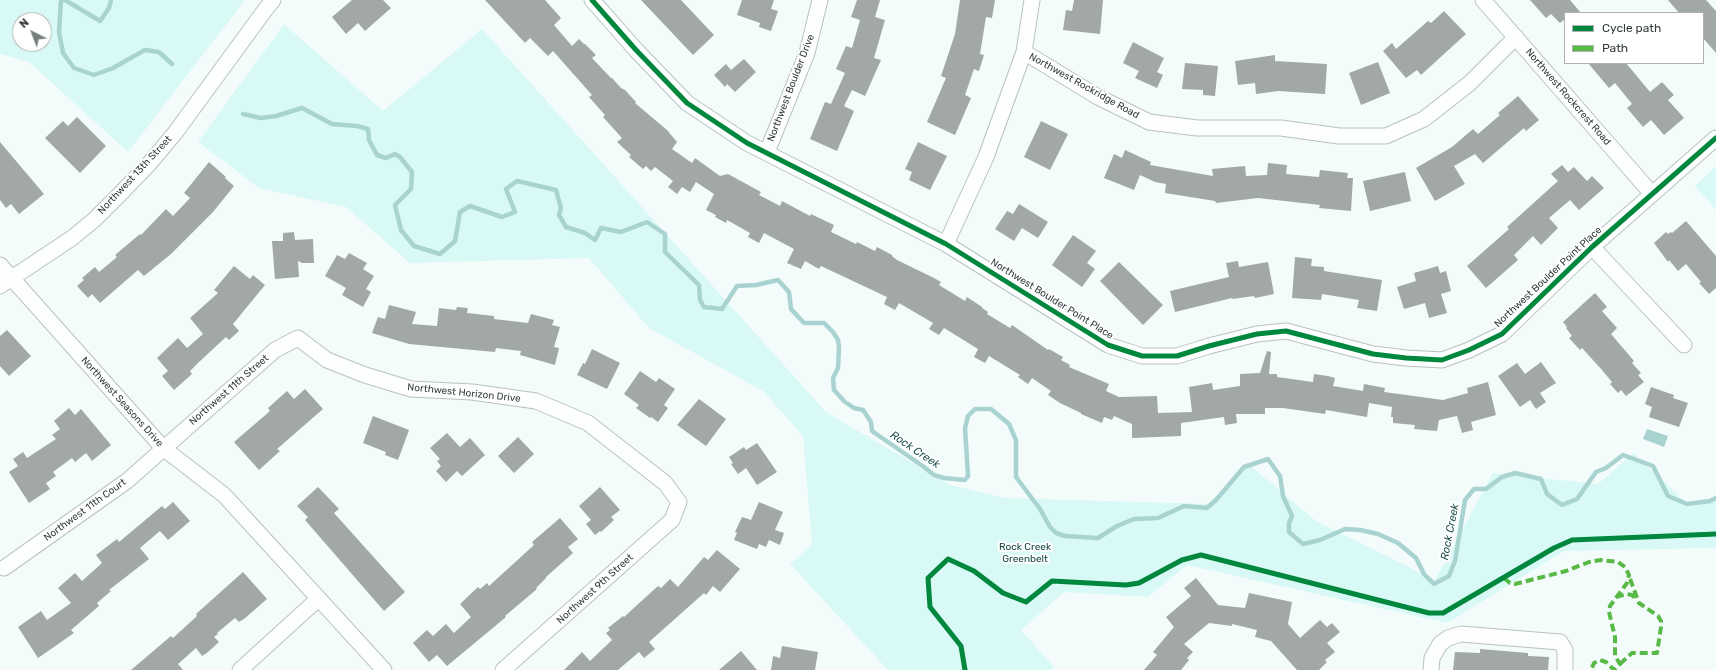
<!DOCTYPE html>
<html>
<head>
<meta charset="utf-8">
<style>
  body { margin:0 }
  #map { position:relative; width:1716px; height:670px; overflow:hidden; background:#f4fcfb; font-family:Rubik,sans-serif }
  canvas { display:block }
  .legend { position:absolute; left:1564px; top:12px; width:140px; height:52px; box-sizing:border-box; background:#fff; border:1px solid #adb1b1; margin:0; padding:5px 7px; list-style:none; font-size:12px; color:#333c3c }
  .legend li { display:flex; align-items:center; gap:8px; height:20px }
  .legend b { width:20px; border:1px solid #adb1b1 }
  .north { position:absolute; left:12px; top:12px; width:40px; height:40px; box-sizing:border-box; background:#fff; border:1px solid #adb1b1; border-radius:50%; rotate:318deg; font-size:11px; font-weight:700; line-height:16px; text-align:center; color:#333c3c }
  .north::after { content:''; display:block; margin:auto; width:14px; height:18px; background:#777f7f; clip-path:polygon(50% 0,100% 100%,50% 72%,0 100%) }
</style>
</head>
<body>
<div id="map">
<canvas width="1716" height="670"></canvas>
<ul class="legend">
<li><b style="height:5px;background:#00873e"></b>Cycle path</li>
<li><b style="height:5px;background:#58b947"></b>Path</li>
</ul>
<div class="north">N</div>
</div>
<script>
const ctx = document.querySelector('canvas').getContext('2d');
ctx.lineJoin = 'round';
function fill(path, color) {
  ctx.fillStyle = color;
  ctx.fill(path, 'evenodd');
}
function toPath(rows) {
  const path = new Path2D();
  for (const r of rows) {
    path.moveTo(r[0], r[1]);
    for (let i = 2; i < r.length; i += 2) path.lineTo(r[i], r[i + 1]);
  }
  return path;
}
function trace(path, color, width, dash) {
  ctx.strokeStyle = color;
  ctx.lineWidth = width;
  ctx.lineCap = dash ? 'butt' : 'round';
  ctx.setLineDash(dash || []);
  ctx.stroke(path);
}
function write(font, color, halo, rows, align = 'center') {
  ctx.font = font + ' Rubik,sans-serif';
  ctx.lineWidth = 4;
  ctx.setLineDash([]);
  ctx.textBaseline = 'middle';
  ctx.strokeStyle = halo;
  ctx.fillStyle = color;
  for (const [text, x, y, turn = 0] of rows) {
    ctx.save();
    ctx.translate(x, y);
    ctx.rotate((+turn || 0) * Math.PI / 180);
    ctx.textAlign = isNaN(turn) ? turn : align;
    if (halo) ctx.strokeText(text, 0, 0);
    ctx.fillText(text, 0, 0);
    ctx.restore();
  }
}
const green = toPath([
  [0,0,245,0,128,152,29,62,0,54],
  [20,20,44,20,44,44,20,44],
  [284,24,383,111,482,29,826,412,950,485,1006,498,1209,504,1241,469,1246,462,1316,521,1435,580,1493,473,1598,484,1633,453,1691,507,1716,496,1716,548,1564,551,1447,623,1187,565,1148,597,1064,592,1021,630,1054,667,1051,670,888,670,790,564,812,545,803,436,763,391,649,328,589,258,410,263,346,207,259,188,198,142],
  [1716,166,1716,210,1695,186]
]);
const water = toPath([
  [1647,429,1668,436,1664,447,1643,439]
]);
const stream = toPath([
  [61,0,59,32,63,53,74,68,94,75,113,68,145,50,159,52,172,64],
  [65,0,100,21,109,8,111,0],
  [243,114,261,118,276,116,302,108,332,124,357,126,368,129,369,140,377,155,386,158,395,154,400,157,412,172,411,189,395,205,401,230,414,246,440,254,455,241,460,212,470,206,502,217,515,212,506,189,517,181,556,190,561,208,559,215,566,227,585,233,595,240,601,228,621,232,647,222,665,234,665,252,699,285,700,300,704,307,722,309,737,286,756,285,778,280,789,292,791,309,804,323,824,323,833,332,838,340,839,348,838,368,833,378,834,390,845,402,854,408,863,410,871,422,872,431,924,467,934,475,944,478,965,480,968,476,965,428,968,416,975,409,991,409,1009,424,1016,440,1016,477,1040,509,1050,527,1056,533,1065,536,1098,538,1117,526,1134,519,1158,518,1184,506,1207,508,1216,500,1244,467,1268,459,1280,476,1283,496,1292,516,1289,523,1289,532,1303,544,1320,540,1345,529,1360,530,1378,534,1398,543,1416,558,1424,574,1434,584,1449,576,1455,561,1465,500,1474,489,1486,489,1502,477,1515,473,1541,479,1547,494,1562,505,1577,499,1596,472,1606,468,1623,455,1653,466,1668,496,1687,504,1710,501,1716,498]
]);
const building = toPath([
  [352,0,383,0,391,8,365,31,358,23,346,34,332,17],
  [485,0,545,0,561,18,554,25,572,46,579,39,584,44,585,44,596,55,592,58,611,78,612,78,621,88,625,90,636,102,635,103,667,130,677,142,672,149,692,163,695,158,720,176,728,174,761,192,759,195,780,206,782,201,810,216,811,214,834,225,831,232,856,244,857,242,875,251,877,247,892,255,892,256,897,260,934,278,941,282,939,285,965,301,967,297,982,307,982,308,988,312,987,314,1010,328,1012,325,1048,350,1049,349,1063,357,1061,360,1070,365,1069,367,1109,384,1106,391,1119,397,1157,396,1158,413,1192,412,1189,387,1212,383,1213,390,1240,386,1240,374,1260,373,1267,351,1271,352,1269,374,1277,374,1277,377,1313,382,1314,374,1328,376,1335,378,1333,386,1363,391,1364,384,1385,388,1384,392,1443,400,1468,393,1467,388,1488,382,1496,415,1471,422,1473,430,1462,433,1457,416,1439,420,1437,431,1414,429,1415,425,1393,423,1393,417,1391,417,1392,407,1369,403,1367,417,1326,410,1325,414,1283,408,1265,408,1265,414,1236,414,1237,423,1225,425,1224,417,1181,423,1181,436,1132,438,1132,424,1114,416,1112,420,1104,417,1102,423,1081,414,1081,413,1060,403,1048,395,1051,391,1032,378,1028,384,1018,377,1020,375,989,356,985,363,974,357,978,349,944,328,939,335,929,329,933,323,899,303,895,310,884,304,887,297,821,266,819,269,805,261,801,269,787,263,794,249,764,233,759,243,748,237,750,233,727,220,726,223,715,217,716,215,706,210,714,194,696,182,690,192,682,187,677,194,668,187,673,181,655,167,651,171,646,166,643,169,629,157,631,155,617,142,622,138,603,117,605,115,589,97,592,95,553,51,548,56,530,38,525,43],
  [641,0,681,0,714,35,693,55],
  [742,0,774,0,771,9,778,11,771,31,759,27,760,23,737,15],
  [857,0,880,0,875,17,885,20,874,58,881,60,865,96,852,90,844,106,854,111,837,151,810,139,825,102,831,104,845,73,836,69,846,46,852,48,860,20,851,17],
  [960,0,995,0,992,18,986,17,980,54,984,55,979,71,974,69,965,95,971,98,955,135,927,122,946,78,941,76,955,34],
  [1074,0,1103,0,1100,34,1063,30,1066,10,1072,11],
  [1530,0,1570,0,1581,13,1565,13,1565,19,1560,23,1551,14,1546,18],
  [1668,0,1706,0,1716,11,1716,53,1703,38,1703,13,1679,13],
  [1444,11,1466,34,1421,75,1417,70,1406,78,1383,51,1392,43,1396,49,1428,21,1431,23],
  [1133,42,1164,58,1157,72,1163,75,1157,88,1135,78,1139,71,1123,63],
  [1275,55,1275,61,1327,64,1325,94,1278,91,1256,94,1255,83,1238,85,1235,61],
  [744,59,756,72,735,92,727,84,725,87,714,75,726,64,731,70],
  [1378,62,1390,93,1361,105,1349,73],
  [1185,63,1218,66,1215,96,1203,95,1203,90,1182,89],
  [1588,63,1626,63,1650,92,1662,82,1674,95,1668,100,1684,118,1664,135,1651,120,1643,127,1627,108,1632,104,1615,83,1609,88],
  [1518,96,1539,120,1526,131,1524,128,1483,163,1475,154,1454,166,1465,184,1435,201,1416,168,1452,147,1473,129,1478,134,1500,115,1498,113],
  [77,117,106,146,80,173,45,138,63,121,68,126],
  [1041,121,1068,134,1050,170,1024,157],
  [0,142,44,194,19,214,11,204,6,208,0,200],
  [918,142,947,156,930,190,909,180,912,172,905,169],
  [1125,150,1151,162,1150,165,1213,176,1212,169,1245,166,1246,176,1267,175,1268,163,1287,165,1286,174,1319,177,1320,170,1348,173,1347,178,1353,178,1351,211,1319,208,1320,205,1258,198,1216,203,1215,201,1165,193,1166,184,1155,182,1140,175,1134,190,1104,178,1114,154,1122,158],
  [209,162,226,177,225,178,234,186,213,212,171,254,144,276,138,270,100,303,92,294,88,298,77,286,84,280,82,278,95,267,99,272,117,257,115,255,140,234,141,235,166,209,173,216,190,198,184,193],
  [1562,165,1568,172,1574,167,1587,181,1592,176,1604,188,1579,210,1570,200,1549,218,1558,228,1541,245,1533,236,1514,255,1518,260,1486,288,1467,266,1509,229,1507,227,1558,181,1551,174],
  [1405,172,1411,201,1370,211,1363,181],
  [1019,204,1048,222,1038,238,1022,228,1014,241,995,229,1007,211,1013,214],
  [1686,221,1716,256,1716,288,1709,294,1699,283,1701,282,1686,264,1678,271,1669,260,1668,262,1654,243,1666,232,1668,234,1671,232,1672,233],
  [294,232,295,240,313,239,314,263,302,263,298,261,299,277,275,279,272,241,283,241,283,233],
  [1073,235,1096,251,1087,263,1095,269,1082,287,1052,265],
  [349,253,367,263,363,269,374,276,366,289,371,292,363,307,342,295,346,288,325,276,337,255,345,259],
  [1295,257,1312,259,1311,266,1324,267,1324,271,1382,280,1377,311,1357,308,1359,300,1322,294,1321,300,1292,298],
  [1238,261,1239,267,1268,262,1274,294,1255,298,1254,296,1233,299,1232,298,1175,312,1170,291,1229,277,1226,263],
  [1119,262,1163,305,1143,325,1100,281],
  [234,266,250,279,253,275,265,285,233,324,239,331,229,340,226,337,199,362,190,371,192,374,174,390,162,376,168,371,157,358,178,338,187,348,203,334,190,318,218,293,214,290],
  [1438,266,1440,273,1446,271,1451,291,1441,294,1447,313,1429,318,1425,303,1404,309,1397,287,1416,281,1414,273],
  [1595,293,1607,307,1602,311,1617,328,1611,334,1634,361,1632,363,1641,373,1638,375,1644,382,1626,396,1621,390,1618,393,1610,384,1612,382,1602,370,1582,348,1580,350,1569,338,1572,336,1566,328,1567,327,1563,322],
  [389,305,416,312,412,324,437,326,439,308,456,310,457,307,468,308,467,313,494,316,494,319,528,323,531,314,554,320,552,325,560,327,554,347,559,348,555,365,520,355,521,351,496,348,495,352,409,344,372,333,378,317,385,319],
  [7,330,31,356,9,376,0,366,0,336],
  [592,349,620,363,607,389,577,375,583,363,585,364],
  [1541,362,1556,383,1540,393,1546,402,1536,409,1530,400,1520,407,1498,376,1517,363,1525,374],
  [640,371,656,382,659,378,675,389,664,405,668,408,658,422,651,417,650,418,636,408,639,405,624,394],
  [1651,387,1674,395,1673,398,1688,403,1679,427,1649,417,1652,407,1645,404],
  [305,389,323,409,277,449,280,451,259,470,234,442,270,411,268,408,287,391,294,399],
  [699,399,726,419,706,446,677,425],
  [69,408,75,415,81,409,111,445,92,461,86,453,75,462,72,458,53,472,56,476,46,483,50,489,29,503,9,472,18,466,13,459,23,452,27,458,56,439,52,435,60,429,54,421],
  [373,416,409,430,398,460,385,455,386,452,363,443],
  [447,433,460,447,470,438,485,455,462,476,457,471,446,482,436,471,441,466,437,461,440,459,430,448],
  [518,437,534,454,514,473,498,456],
  [757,443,777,472,757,485,746,468,738,474,731,464,733,463,729,457,744,447,746,450],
  [318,487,339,509,334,513,405,592,384,611,305,520,308,517,297,506],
  [600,487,620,510,611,517,614,520,601,532,600,531,595,535,586,524,591,520,579,506],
  [173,502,190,521,168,540,160,531,140,548,149,559,109,590,111,591,97,603,99,606,71,630,74,633,38,658,18,627,41,611,47,620,71,603,58,588,75,573,82,581,102,563,96,555,117,539,119,542,162,506,165,509],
  [759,502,783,512,775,530,784,533,780,545,769,540,766,547,759,544,757,549,734,540,737,533,735,532,742,517,751,520],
  [560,518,578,539,568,547,573,553,546,577,546,578,536,588,537,589,505,616,506,617,447,666,437,655,429,662,413,643,427,630,433,636,446,624,454,633,471,617,460,604,478,587,480,589,487,583,489,586,534,545,532,542],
  [717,550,740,569,720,592,713,586,706,595,704,593,649,642,655,649,644,658,639,652,618,670,564,670,582,652,590,661,612,640,606,633,610,630,608,628,623,616,624,617,658,586,661,588,670,579,678,587,704,557,708,560],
  [243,572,267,599,244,619,239,622,235,618,217,633,218,634,214,637,219,642,208,652,202,656,196,648,178,664,183,670,131,670,171,636,173,638,197,616,196,614],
  [1196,578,1218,605,1245,608,1249,593,1292,602,1288,624,1300,638,1320,620,1327,627,1332,623,1340,632,1327,643,1335,652,1325,660,1327,662,1319,670,1297,670,1271,641,1255,637,1257,630,1232,624,1232,626,1209,623,1184,644,1193,652,1187,658,1189,660,1181,670,1144,670,1157,655,1153,652,1174,627,1166,617,1191,596,1184,588],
  [782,646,818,652,815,670,771,670,773,656,780,658],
  [1480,649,1528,653,1528,656,1549,657,1548,670,1453,670,1455,652,1480,653],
  [741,651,757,670,719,670]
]);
const minor = toPath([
  [592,0,636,50,687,103,747,143,946,244,1108,345,1142,356,1177,356,1209,346,1257,334,1286,331,1373,354,1406,358,1442,360,1469,350,1502,334,1592,247,1716,138],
  [1483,0,1652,194],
  [1024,52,1098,97,1149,122,1197,128,1281,128,1339,136,1386,136,1424,119,1470,83,1516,37],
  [767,152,807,53,820,0],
  [946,244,986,157,1024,52,1032,0],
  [1592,247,1684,345],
  [0,265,163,448,224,495,384,670],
  [0,286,72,238,94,220,121,193,149,164,175,133,265,10,273,0],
  [4,568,127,481,275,350,298,338,327,360,365,375,411,389,472,392,536,401,588,423,665,483,679,502,672,520,503,670],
  [240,670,318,599],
  [1431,670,1432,658,1440,644,1448,638,1461,634,1560,642,1565,650,1565,670]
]);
const quiet = toPath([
  [1504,578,1510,583,1515,584,1566,571,1589,562,1601,560,1618,562,1625,567,1629,575,1627,583,1610,606,1609,612,1615,637,1615,656,1620,664,1614,670,1606,662,1600,660,1594,663,1591,670],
  [1616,597,1627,594,1632,595,1637,600],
  [1620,664,1632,653,1657,653,1661,627,1661,621,1658,616,1639,603,1629,576]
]);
const cycleway = toPath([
  [592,0,636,50,687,103,747,143,946,244,1108,345,1142,356,1177,356,1209,346,1257,334,1286,331,1373,354,1406,358,1442,360,1469,350,1502,334,1592,247,1716,138],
  [965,670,961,646,930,607,928,578,948,559,974,571,1003,593,1026,602,1052,581,1126,585,1139,583,1182,560,1201,555,1429,613,1443,613,1554,548,1572,540,1716,534]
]);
const streetNames = [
  ["Northwest Rockridge Road",1084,86,29],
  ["Northwest Boulder Drive",791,88,-69],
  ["Northwest Rockcrest Road",1568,97,49],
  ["Northwest 13th Street",135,175,-47],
  ["Northwest Boulder Point Place",1548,277,-43],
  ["Northwest Boulder Point Place",1052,299,32],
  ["Northwest 11th Street",229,390,-41],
  ["Northwest Horizon Drive",464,393,6],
  ["Northwest Seasons Drive",122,402,48],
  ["Northwest 11th Court",85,510,-36],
  ["Northwest 9th Street",595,589,-42]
];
const parkNames = [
  ["Rock Creek",1025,547],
  ["Greenbelt",1025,559]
];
const waterNames = [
  ["Rock Creek",915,450,34],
  ["Rock Creek",1450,532,-79]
];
fill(green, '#d9f9f6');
fill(water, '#a9d3d0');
trace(stream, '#a9d3d0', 4.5);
fill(building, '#a1a8a7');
trace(minor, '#b9c1c0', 17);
trace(minor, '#fdfffe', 15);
trace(quiet, '#58b947', 4, [8, 4]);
trace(cycleway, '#00873e', 5);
write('10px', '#333c3c', '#fff', streetNames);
write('10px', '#134643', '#fff', parkNames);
write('italic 11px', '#1e4f4d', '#fff', waterNames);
</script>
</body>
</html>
